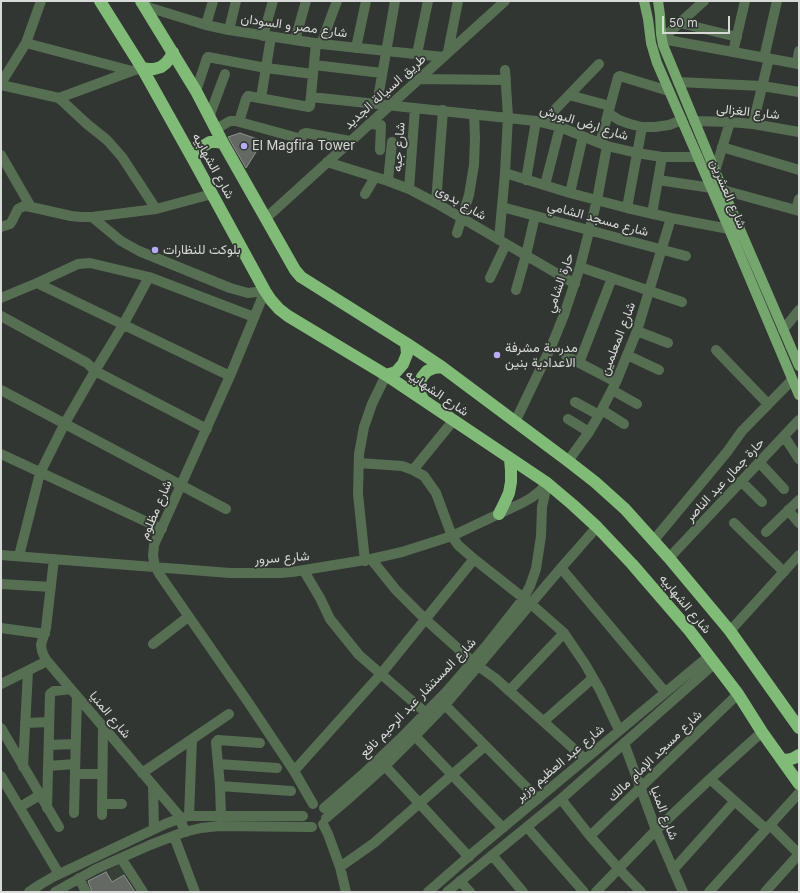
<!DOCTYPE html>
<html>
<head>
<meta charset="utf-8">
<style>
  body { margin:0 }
  #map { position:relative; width:800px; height:893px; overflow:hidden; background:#323632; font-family:Inter,sans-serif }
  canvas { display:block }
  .frame { position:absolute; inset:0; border:2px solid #d7dad7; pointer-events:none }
  .scale { position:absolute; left:662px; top:16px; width:68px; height:18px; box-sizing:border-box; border:2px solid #d7dad7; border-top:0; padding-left:5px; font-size:12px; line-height:14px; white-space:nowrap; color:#d7dad7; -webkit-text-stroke:3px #323632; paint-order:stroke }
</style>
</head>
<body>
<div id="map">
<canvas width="800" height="893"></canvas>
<div class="frame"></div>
<div class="scale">50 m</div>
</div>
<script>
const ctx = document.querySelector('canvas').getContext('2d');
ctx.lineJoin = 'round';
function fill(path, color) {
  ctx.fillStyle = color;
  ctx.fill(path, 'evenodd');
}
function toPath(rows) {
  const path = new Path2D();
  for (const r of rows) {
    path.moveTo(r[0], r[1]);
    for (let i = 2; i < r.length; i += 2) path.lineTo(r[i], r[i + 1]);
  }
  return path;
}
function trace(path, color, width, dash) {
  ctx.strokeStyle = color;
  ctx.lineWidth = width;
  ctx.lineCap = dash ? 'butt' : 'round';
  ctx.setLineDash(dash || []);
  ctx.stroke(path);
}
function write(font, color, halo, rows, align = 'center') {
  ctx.font = font + ' Inter,Vazirmatn,sans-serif';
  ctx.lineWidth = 3.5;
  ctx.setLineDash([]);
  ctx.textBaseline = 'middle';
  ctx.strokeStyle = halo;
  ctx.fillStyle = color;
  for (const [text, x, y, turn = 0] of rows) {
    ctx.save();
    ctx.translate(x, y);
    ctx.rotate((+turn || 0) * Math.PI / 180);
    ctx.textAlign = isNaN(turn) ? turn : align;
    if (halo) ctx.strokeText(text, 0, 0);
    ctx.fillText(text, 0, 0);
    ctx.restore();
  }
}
const built = toPath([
  [119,865,126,874,112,882,106,872]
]);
const building = toPath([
  [240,133,260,140,256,152,246,168,228,137,240,133],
  [106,872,112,882,124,875,135,892,92,892,88,881,106,872]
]);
const minor = toPath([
  [146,3,144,6,206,25,229,30,321,44,443,57],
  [680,23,737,37],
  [206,25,213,1],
  [229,30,236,1],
  [263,36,273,1],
  [662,39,799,64],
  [662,39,704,1],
  [295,40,306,1],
  [26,43,132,71],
  [321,44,337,1],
  [356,48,366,1],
  [448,52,458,1],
  [733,52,745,1],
  [417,54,428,1],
  [764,58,777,1],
  [797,64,799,51],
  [314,65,382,73],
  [419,79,506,80],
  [678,82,762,86,799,92],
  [1,83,26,43,41,1],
  [1,85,59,98,132,71,142,68],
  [196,91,207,58,208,57,266,68,313,74],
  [569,95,610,106],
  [311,97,536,121,560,127,607,146,637,153,662,157,698,157],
  [59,98,87,124,107,140,122,157,156,209],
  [261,98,271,37],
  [377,104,395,1],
  [608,113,619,120,630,124,642,127,655,127,669,125,682,120],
  [209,117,225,74],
  [694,121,730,122,753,124,799,132],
  [239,122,246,99,248,96,309,107,310,106,316,43],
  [543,122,599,64],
  [369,124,381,125,380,150],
  [753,124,769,58],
  [216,129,230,121,236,121,298,138,300,138,302,137,303,134,306,133,350,141],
  [600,143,618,77,620,76,623,77,669,91],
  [722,147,799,170],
  [1,155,31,207],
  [327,162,388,181,409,189,436,203,575,284],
  [715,171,730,122],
  [505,173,570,193,627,208,671,218,729,229],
  [526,180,536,121],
  [658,180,712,188],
  [388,181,392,142],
  [545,185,560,127],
  [409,189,415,108],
  [723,190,799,211],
  [570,193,583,136],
  [365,194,375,177],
  [436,203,443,110],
  [502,207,686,256],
  [627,208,642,127],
  [796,210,799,199],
  [652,214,662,157],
  [92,217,121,241,139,251,230,288,248,293,265,291,230,376,154,545,153,556,155,566,160,575,248,702,294,771,313,804],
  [266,218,505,1],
  [1,227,10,224,12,221,18,209,24,206,31,207,71,216,81,217,92,217,156,209,212,194],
  [457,233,469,195,474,165,475,138,474,114],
  [499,240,505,173,508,117,505,70],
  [580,267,682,302],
  [490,278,506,244],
  [37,283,230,376],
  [516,290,526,255,535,216],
  [1,298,37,283,78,264,90,263,149,277,254,317],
  [1,316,87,363,95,371,207,429],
  [783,330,799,310],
  [637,331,668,343],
  [716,350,768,404],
  [627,355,659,370],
  [566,356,616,382],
  [579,363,612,278],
  [1,390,226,509],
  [612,390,637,404],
  [575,402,599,415],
  [602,410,624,424],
  [568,419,589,432],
  [515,422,551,347,564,315,580,267,597,200,607,146],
  [784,436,799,459],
  [1,454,162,529],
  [568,461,589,432,599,415,616,382,637,331,671,218],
  [759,462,784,489],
  [359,463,402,466,413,470,424,476,436,493,452,536,458,545,474,559,531,604,564,633,585,664,600,690,619,730],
  [413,470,453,421],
  [741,481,762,502],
  [788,510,799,523],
  [734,523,784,572],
  [766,532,799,500],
  [654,540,727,452,742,431,792,380],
  [1,555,230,573,280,573,292,572,371,559,402,552,452,536,522,503,531,498,540,491,547,483],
  [19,556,40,473,65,423,95,371,123,325,149,277],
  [669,558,799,420],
  [54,559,46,628,41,645,42,651,44,656,47,661,181,818,182,825,186,832],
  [371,559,396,590,425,619,472,661],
  [365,561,358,494,359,454,364,427,372,404,386,375],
  [561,568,665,692],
  [304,571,320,598,330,619,359,655,426,713],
  [1,584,51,587],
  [1,628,45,634],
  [730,631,799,555],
  [153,644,188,617],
  [478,666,495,678,585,759],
  [1,684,47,661],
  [509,691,564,633],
  [445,705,538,799],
  [544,721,593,678],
  [25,723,49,722],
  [1,728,59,827],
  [415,736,503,828],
  [624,743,656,830,683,892],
  [49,745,75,744],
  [218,764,277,768],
  [48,766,75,764],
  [385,766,469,857],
  [23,767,28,671],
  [294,771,381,674,474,559],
  [142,773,229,714],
  [75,774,102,774],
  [1,776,59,874],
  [710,779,766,829],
  [153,785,154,829],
  [220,786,291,791],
  [561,799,590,836,619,869,641,892],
  [102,804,122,804],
  [20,807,40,795],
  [47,808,50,694,54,691,71,689],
  [324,808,362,775,405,734,447,691,486,646,523,599,530,586,536,569,541,536,542,507,547,485],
  [74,813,77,696],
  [102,815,103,727],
  [189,816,192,739],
  [221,816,220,786,216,742,218,740,260,743],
  [326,818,346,801,385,766,415,736,445,705,561,568,597,527],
  [323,824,328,834,340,867,346,892],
  [770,825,799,854],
  [527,827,584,892],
  [174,836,195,892],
  [590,836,738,694],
  [492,855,523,892],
  [121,858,143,892],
  [340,867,374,843,485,746],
  [673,870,734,802],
  [79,878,86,892],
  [460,881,470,892],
  [29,892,41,884,53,877,165,824,181,818,189,816,303,816],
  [55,892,96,869,150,845,184,832,201,828,219,826,312,827],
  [428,892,475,851,709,656],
  [447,892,561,799,715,663],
  [596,892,656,830,710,779,762,732],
  [709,892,799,793],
  [765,892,799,854]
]);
const major = toPath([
  [644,1,648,19,651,43,657,63,729,229,799,395],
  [658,1,660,15,661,34,663,45,723,190,799,366]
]);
const highway = toPath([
  [100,1,142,68,194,161,265,291,271,300,279,309,288,316,386,375,547,483,573,505,597,527,632,564,689,630,709,656,738,694,762,732,799,784],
  [141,1,196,91,223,143,295,270,301,277,309,282,406,343,442,367,568,461,595,482,625,509,669,558,730,631,799,728],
  [142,68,148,69,154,69,161,67,166,63,170,58,173,52],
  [194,161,197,154,200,149,205,145,210,142,217,142,223,143],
  [386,375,396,372,403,364,407,354,406,343],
  [423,399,419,392,419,384,422,377,427,371,434,368,442,367],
  [499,514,504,504,509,493,511,482,511,470,510,459],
  [781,759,788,760,794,758,799,755]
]);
const markers = [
  [244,146,4,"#b8abf7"],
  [155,250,4,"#b8abf7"],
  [497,355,4,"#b8abf7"]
];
const streetNames = [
  ["شارع مصر و السودان",294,26,8],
  ["طريق السيالة الجديد",385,92,-42],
  ["شارع الغزالى",748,112,6],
  ["شارع ارض البورش",584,123,17],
  ["شارع جبه",399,147,-86],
  ["شارع الشهابيه",213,166,61],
  ["شارع العشرين",728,194,67],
  ["شارع بدوى",461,203,30],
  ["شارع مسجد الشامي",598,219,15],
  ["حارة الشامي",560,283,-71],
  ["شارع المعلمين",618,339,-69],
  ["شارع الشهابيه",437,393,34],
  ["حارة جمال عبد الناصر",725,480,-47],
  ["شارع مظلوم",156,510,-67],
  ["شارع سرور",282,558,-4],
  ["شارع الشهابيه",685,604,50],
  ["شارع المستشار عبد الرحيم نافع",418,698,-46],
  ["شارع المنيا",110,715,50],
  ["شارع مسجد الإمام مالك",655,756,-44],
  ["شارع عبد العظيم وزير",560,763,-40],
  ["شارع المنيا",664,813,69]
];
const poiNames = [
  ["El Magfira Tower",252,146],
  ["بلوكت للنظارات",163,250],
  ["مدرسة مشرفة",505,348],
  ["الاعدادية بنين",505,363]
];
fill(built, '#384137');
fill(building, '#656964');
trace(building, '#8d928c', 1);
trace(minor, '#566f53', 10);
trace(major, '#74a66d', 10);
trace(highway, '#80bc77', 12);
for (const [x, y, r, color] of markers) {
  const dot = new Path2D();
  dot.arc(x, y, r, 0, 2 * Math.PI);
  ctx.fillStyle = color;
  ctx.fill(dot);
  trace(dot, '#323632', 1.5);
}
write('13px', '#d7dad7', '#323632', streetNames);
write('13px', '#d7dad7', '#323632', poiNames, 'left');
</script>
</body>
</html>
